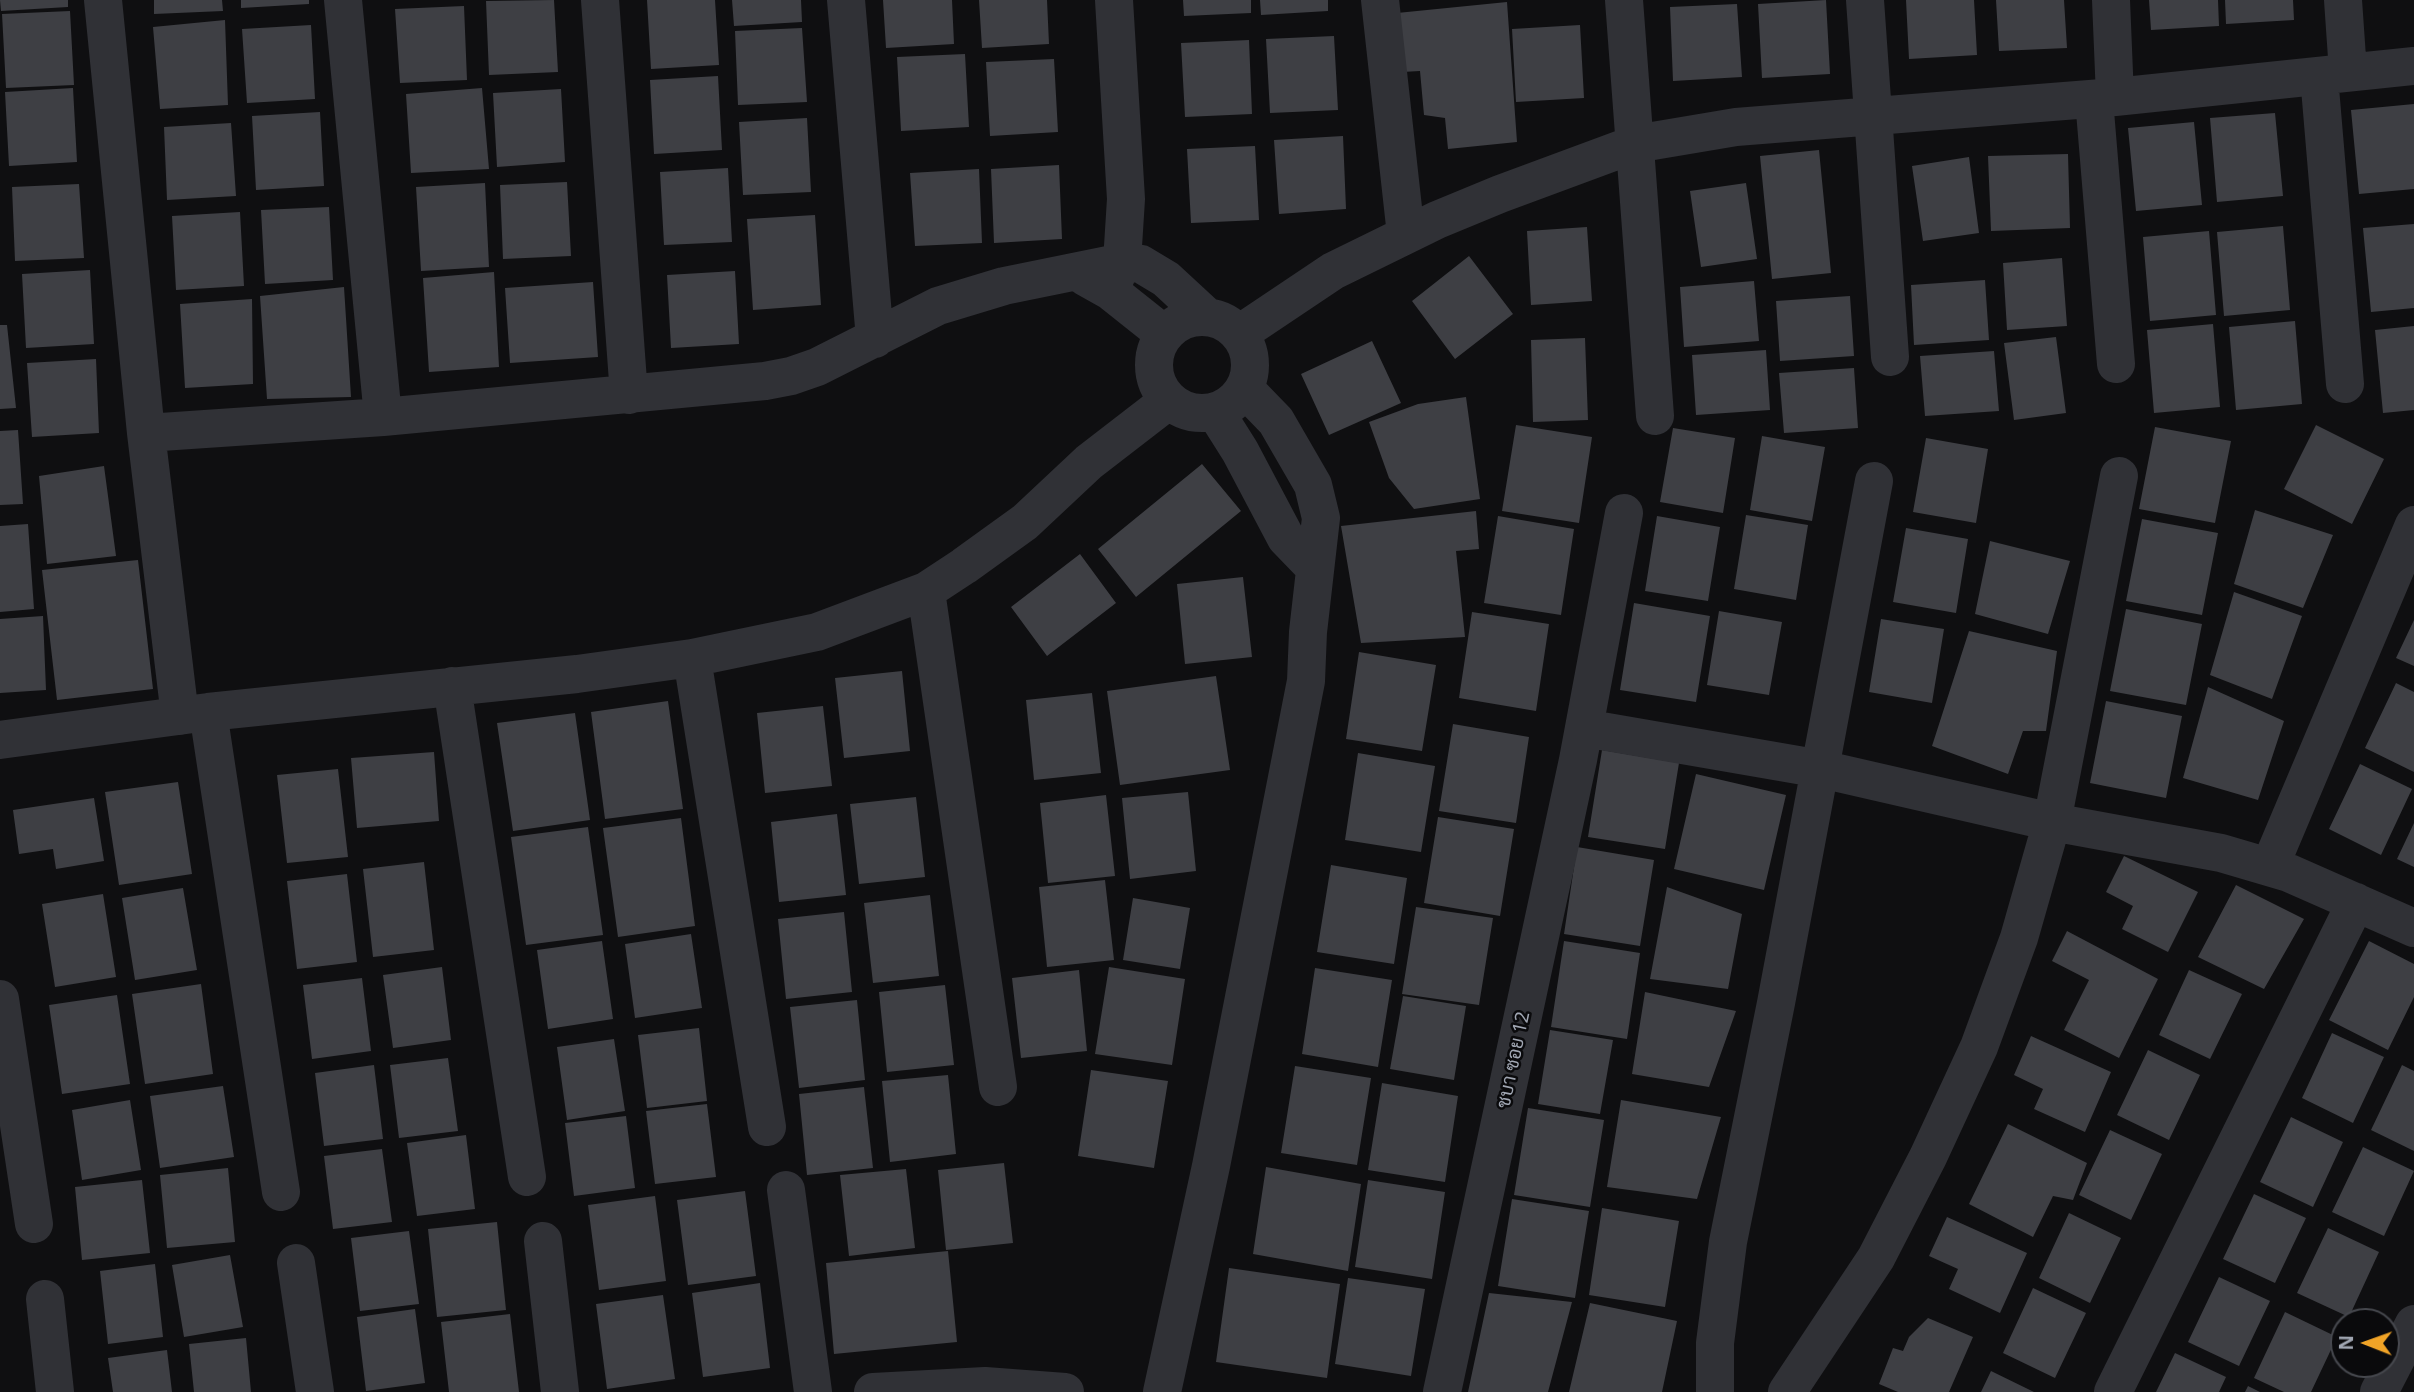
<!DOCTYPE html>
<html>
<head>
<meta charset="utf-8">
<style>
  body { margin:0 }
  #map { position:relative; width:2414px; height:1392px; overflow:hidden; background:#0f0f11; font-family:"Noto Sans",sans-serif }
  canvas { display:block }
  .north { position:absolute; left:2330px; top:1308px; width:70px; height:70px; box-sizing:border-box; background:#0a0a0c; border:2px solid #46484e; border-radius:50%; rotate:271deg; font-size:19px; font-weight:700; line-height:28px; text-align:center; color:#a0a6b2 }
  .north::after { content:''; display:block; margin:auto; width:24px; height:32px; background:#f1a427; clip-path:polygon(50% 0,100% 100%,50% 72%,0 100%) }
</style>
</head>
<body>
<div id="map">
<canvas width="2414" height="1392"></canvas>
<div class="north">N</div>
</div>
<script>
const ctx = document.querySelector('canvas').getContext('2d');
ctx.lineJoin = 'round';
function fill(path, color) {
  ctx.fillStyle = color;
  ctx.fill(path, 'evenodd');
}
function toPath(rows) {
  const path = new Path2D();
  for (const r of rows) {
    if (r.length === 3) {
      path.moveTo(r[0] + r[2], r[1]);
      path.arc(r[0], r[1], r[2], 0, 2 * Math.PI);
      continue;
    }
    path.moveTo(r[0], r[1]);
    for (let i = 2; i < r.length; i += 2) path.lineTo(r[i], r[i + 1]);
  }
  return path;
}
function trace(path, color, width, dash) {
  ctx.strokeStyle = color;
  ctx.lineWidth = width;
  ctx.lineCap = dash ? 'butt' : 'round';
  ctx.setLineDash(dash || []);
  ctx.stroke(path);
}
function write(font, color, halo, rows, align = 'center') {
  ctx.font = font + ' "Noto Sans",Sarabun,sans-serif';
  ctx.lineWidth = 5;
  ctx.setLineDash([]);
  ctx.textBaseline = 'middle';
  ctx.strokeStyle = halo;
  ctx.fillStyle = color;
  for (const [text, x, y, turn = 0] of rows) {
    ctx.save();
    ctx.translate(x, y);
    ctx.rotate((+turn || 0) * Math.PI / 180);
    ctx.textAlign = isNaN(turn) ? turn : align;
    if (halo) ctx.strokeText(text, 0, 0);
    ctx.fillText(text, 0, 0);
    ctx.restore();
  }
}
const building = toPath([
  [0,0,68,0,68,7,1,11],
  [154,0,222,0,223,11,154,14],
  [241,0,309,0,309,4,241,8],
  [554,0,558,72,489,75,486,1],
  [647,0,715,0,719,65,651,69],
  [732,0,801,0,802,22,734,26],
  [883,0,952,0,954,44,886,48],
  [979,0,1047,0,1049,44,982,48],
  [1183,0,1251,0,1251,13,1184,16],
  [1260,0,1328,0,1328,11,1261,15],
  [1826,0,1830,74,1762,78,1758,4],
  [1906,0,1974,0,1977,55,1909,59],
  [1996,0,2064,0,2067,48,1999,51],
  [2149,0,2218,0,2219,26,2151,30],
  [2225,0,2293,0,2294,20,2226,24],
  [1507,2,1517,142,1448,149,1445,118,1424,115,1420,71,1402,72,1397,13],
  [1737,4,1742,77,1673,81,1670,7],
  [464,6,467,80,400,83,395,9],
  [70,11,74,85,6,88,2,14],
  [225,20,228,105,160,109,153,27],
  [311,25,315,99,247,103,242,29],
  [1580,25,1584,98,1516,102,1512,29],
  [802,28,807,102,738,105,735,31],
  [1334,36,1338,110,1270,113,1266,39],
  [1249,40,1252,114,1185,117,1181,43],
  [965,54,969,127,901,131,897,57],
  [1054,59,1058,132,990,136,986,62],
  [718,76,722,150,654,154,650,80],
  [73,88,77,162,9,166,5,92],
  [482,88,489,169,411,173,406,94],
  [561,89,565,162,497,167,493,93],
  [2414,104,2414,189,2359,194,2351,110],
  [320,112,324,186,256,190,252,116],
  [2275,113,2283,196,2217,202,2210,118],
  [807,118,811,192,743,195,739,122],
  [2194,122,2202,205,2136,211,2128,128],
  [231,123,236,196,167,200,164,127],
  [1343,136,1346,209,1279,214,1274,140],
  [1255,146,1259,220,1191,223,1187,149],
  [1819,150,1831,273,1772,279,1760,156],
  [2068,154,2070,228,1991,231,1988,156],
  [1969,157,1979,233,1923,241,1912,166],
  [1059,165,1062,239,994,243,991,169],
  [728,168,732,242,664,245,660,172],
  [979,169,982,243,915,246,910,173],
  [567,182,571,256,503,259,500,185],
  [485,183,489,267,421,271,416,187],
  [1746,183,1757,259,1701,267,1690,191],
  [79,184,84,258,15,261,12,187],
  [329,207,333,280,265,284,261,210],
  [240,212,244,286,176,290,172,216],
  [815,215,821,305,753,310,747,219],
  [2414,224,2414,308,2371,312,2363,228],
  [2283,226,2290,310,2224,316,2217,232],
  [1587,227,1592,301,1531,305,1527,231],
  [2209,231,2216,315,2150,321,2143,237],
  [1469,256,1513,314,1455,359,1412,301],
  [2062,258,2067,326,2007,330,2003,263],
  [90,270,94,344,26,348,22,274],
  [735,271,739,344,671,348,667,275],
  [494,272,499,367,429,372,423,278],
  [1985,280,1989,340,1914,345,1911,285],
  [1754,281,1759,341,1684,347,1680,287],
  [593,282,598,357,510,363,505,288],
  [344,287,351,397,267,399,260,296],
  [1850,296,1854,356,1780,361,1776,301],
  [252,299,253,384,185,388,180,304],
  [2295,321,2302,404,2236,410,2229,327],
  [2213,324,2220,407,2154,413,2147,330],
  [0,325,7,325,16,408,0,409],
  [2414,326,2414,410,2383,413,2375,330],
  [2056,337,2066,413,2014,420,2004,343],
  [1585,338,1588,420,1533,422,1531,340],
  [1372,341,1401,403,1329,435,1301,374],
  [1766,350,1770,410,1696,415,1692,355],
  [1994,351,1999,411,1925,416,1920,356],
  [96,359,99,433,32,437,27,363],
  [1854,368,1858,428,1784,433,1779,373],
  [1466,397,1480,499,1414,509,1389,478,1369,422,1418,404],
  [1516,425,1592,437,1579,523,1502,511],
  [2316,425,2384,459,2352,524,2284,489],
  [2155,427,2231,441,2215,523,2139,509],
  [1673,428,1735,438,1723,513,1660,502],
  [18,430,23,504,0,505,0,431],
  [1762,436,1825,447,1812,521,1750,510],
  [1926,438,1988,449,1976,523,1913,512],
  [1202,464,1241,511,1136,597,1098,549],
  [104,466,116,556,47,564,39,476],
  [2255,510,2333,535,2303,608,2234,584],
  [1476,511,1479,549,1456,551,1465,637,1361,643,1341,526],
  [1746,515,1808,525,1796,600,1734,589],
  [1498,516,1574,529,1561,615,1484,603],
  [1657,516,1720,527,1708,601,1645,591],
  [2142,519,2218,533,2202,615,2126,601],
  [28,524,34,609,0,612,0,526],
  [1906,528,1968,539,1956,613,1893,602],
  [1990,541,2070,561,2048,634,1975,614],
  [1080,554,1116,603,1047,656,1011,607],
  [138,560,153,689,57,700,42,570],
  [1243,577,1252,657,1185,664,1177,584],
  [2234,592,2302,616,2272,699,2210,675],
  [1634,603,1710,616,1696,702,1620,690],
  [2126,609,2202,624,2186,705,2110,691],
  [1719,611,1782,622,1769,695,1707,685],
  [1472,612,1549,624,1536,711,1459,698],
  [43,616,46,690,0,693,0,619],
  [1881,619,1944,629,1932,703,1869,692],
  [2414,620,2414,666,2396,658],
  [1969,631,2057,651,2046,731,2023,731,2008,774,1932,746],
  [1359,652,1436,665,1422,751,1346,739],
  [902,671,910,751,844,758,835,678],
  [1216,676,1230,770,1120,785,1107,691],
  [2396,683,2414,692,2414,772,2365,748],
  [2208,687,2284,721,2258,800,2183,778],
  [1092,693,1101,773,1034,780,1026,700],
  [668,701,683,809,605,819,591,712],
  [2106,701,2182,716,2166,798,2090,783],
  [823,706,832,786,765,793,757,713],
  [575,713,590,820,513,831,497,723],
  [1453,724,1529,737,1516,823,1439,811],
  [1602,750,1679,763,1665,849,1588,837],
  [434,752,439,821,357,828,351,758],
  [1358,753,1435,766,1421,852,1345,840],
  [2360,764,2412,789,2381,855,2329,829],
  [338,769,348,857,287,863,277,775],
  [1696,774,1786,795,1764,890,1674,869],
  [178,782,192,874,119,885,105,792],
  [1188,792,1196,871,1130,879,1122,798],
  [1106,795,1115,876,1048,883,1040,803],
  [916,797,925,877,859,884,850,804],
  [94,798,104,861,56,869,53,849,19,854,13,810],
  [837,814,846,895,779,902,771,822],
  [1438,817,1514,829,1500,916,1424,903],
  [681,818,695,926,618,937,603,828],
  [2414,823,2414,867,2397,859],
  [588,827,603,935,526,945,511,837],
  [1577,847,1654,860,1640,946,1564,934],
  [2124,856,2198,892,2168,952,2122,929,2133,906,2106,892],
  [424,862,434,950,373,957,363,869],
  [1331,865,1407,878,1394,964,1317,952],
  [347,874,357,962,297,969,287,881],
  [1105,880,1114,960,1047,967,1039,887],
  [2236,885,2304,919,2264,989,2198,957],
  [1667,887,1742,914,1728,989,1650,979],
  [183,888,197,970,135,980,122,898],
  [103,894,116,977,55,987,42,904],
  [930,895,939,976,873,983,864,903],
  [1133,898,1190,908,1180,969,1123,960],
  [1416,907,1493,918,1479,1005,1402,994],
  [844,912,852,992,786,999,778,919],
  [2067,931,2158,979,2119,1058,2064,1030,2089,980,2052,961],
  [691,934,702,1008,635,1018,625,944],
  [602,941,613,1019,548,1029,537,950],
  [1564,941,1640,953,1627,1039,1551,1027],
  [2369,941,2414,964,2414,997,2388,1050,2329,1020],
  [442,967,451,1040,393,1048,383,975],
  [1109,967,1185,979,1172,1065,1095,1054],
  [1315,968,1392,980,1378,1067,1302,1054],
  [1079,970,1087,1051,1021,1058,1012,978],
  [2189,970,2242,994,2210,1059,2159,1035],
  [362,978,371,1051,312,1059,303,985],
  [201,984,213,1074,145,1084,132,994],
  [945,985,954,1065,887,1072,879,992],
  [1645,992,1736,1011,1709,1087,1632,1074],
  [117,995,130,1084,62,1094,49,1005],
  [1403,996,1466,1006,1454,1080,1390,1069],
  [857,1000,865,1080,799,1088,790,1007],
  [699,1028,707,1101,647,1108,638,1035],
  [1550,1030,1613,1040,1600,1114,1538,1104],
  [2332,1033,2384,1057,2353,1123,2302,1098],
  [2031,1036,2111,1072,2085,1132,2034,1109,2043,1089,2014,1075],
  [614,1039,625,1111,567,1120,557,1047],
  [2148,1050,2200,1075,2169,1140,2117,1115],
  [448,1058,458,1131,399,1138,390,1065],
  [374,1065,383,1139,324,1146,315,1073],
  [2402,1065,2414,1071,2414,1151,2371,1130],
  [1295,1066,1371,1078,1357,1165,1281,1153],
  [1091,1070,1168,1081,1154,1168,1078,1156],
  [948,1075,956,1154,890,1162,882,1081],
  [1382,1083,1458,1096,1445,1182,1368,1170],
  [223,1086,234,1157,160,1168,150,1096],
  [864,1087,873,1168,807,1175,799,1094],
  [130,1100,141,1170,82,1180,72,1110],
  [1621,1100,1721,1117,1697,1199,1607,1187],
  [707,1104,716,1177,655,1184,646,1111],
  [1528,1108,1604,1120,1590,1207,1514,1195],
  [626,1116,635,1188,574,1196,565,1123],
  [2291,1117,2343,1142,2313,1207,2260,1182],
  [2008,1124,2087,1163,2073,1200,2053,1196,2033,1237,1969,1204],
  [2110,1130,2162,1154,2131,1220,2079,1195],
  [466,1135,475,1209,417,1216,407,1143],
  [2363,1147,2414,1171,2384,1236,2332,1212],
  [382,1149,392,1222,333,1229,324,1156],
  [1004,1163,1013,1243,946,1250,938,1170],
  [1266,1167,1361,1184,1348,1271,1253,1254],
  [228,1168,235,1242,167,1248,160,1175],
  [906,1169,915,1248,849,1256,840,1175],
  [142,1180,150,1253,82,1260,75,1187],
  [1368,1180,1445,1192,1432,1279,1355,1267],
  [745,1191,756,1276,688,1285,677,1200],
  [2254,1194,2306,1218,2275,1283,2223,1259],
  [655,1196,666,1281,599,1290,588,1205],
  [1512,1199,1589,1211,1575,1298,1498,1286],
  [1602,1208,1679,1221,1665,1307,1589,1295],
  [2069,1213,2121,1238,2090,1303,2039,1278],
  [1947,1217,2027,1253,2000,1313,1949,1289,1958,1269,1929,1256],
  [497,1222,506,1310,437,1317,428,1229],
  [2328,1228,2379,1252,2349,1317,2297,1293],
  [409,1231,419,1304,360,1311,351,1238],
  [948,1251,957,1342,834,1354,826,1263],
  [230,1255,243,1327,184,1337,172,1265],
  [155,1264,163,1337,108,1344,100,1271],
  [1229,1268,1340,1284,1327,1378,1216,1362],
  [2219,1277,2270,1301,2239,1366,2188,1342],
  [1348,1278,1425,1289,1411,1376,1335,1364],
  [760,1283,770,1368,703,1377,692,1293],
  [2033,1288,2086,1313,2055,1378,2003,1353],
  [1489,1293,1572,1302,1548,1392,1468,1392],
  [663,1295,675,1379,607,1389,596,1304],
  [1590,1303,1677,1321,1662,1392,1569,1392],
  [415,1309,425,1383,366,1391,357,1317],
  [2285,1312,2337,1337,2311,1392,2284,1392,2254,1378],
  [510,1314,519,1392,449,1392,441,1322],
  [1928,1318,1973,1337,1949,1392,1898,1392,1879,1384,1893,1348,1903,1351,1909,1337],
  [246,1338,251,1392,194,1392,189,1344],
  [167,1350,172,1392,113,1392,108,1358],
  [2175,1353,2226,1377,2219,1392,2156,1392],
  [1991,1371,2034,1392,1981,1392],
  [2248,1386,2260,1392,2245,1392]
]);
const minor = toPath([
  [103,0,146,433,180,716],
  [343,0,383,417],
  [600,0,629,395],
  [846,0,875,339],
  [1380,0,1406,235],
  [1624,0,1655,416],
  [1865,0,1890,357],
  [2111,0,2115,97],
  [2343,0,2348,72],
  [2319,76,2345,384],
  [2094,99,2116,364],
  [1085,277,1110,291,1164,334],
  [1112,286,1122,262,1126,199,1114,0],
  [1202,365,48],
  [1239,334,1333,271,1437,220,1500,194,1635,144,1736,127,2115,97,2414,66],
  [1216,413,1240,451,1286,538,1314,567],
  [146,433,383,417,765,381,791,376,817,367,938,306,1004,286,1122,262,1141,264,1166,279,1206,316],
  [926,591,998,1087],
  [692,658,767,1127],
  [452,686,527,1177],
  [208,712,281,1192],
  [1584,728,1821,769,2052,822,2221,853,2289,873,2414,928],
  [0,740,208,712,577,674,692,658,817,632,926,591,964,566,1025,522,1089,462,1168,401],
  [2270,866,2414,525],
  [0,999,34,1224],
  [786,1190,813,1392],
  [543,1241,560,1392],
  [296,1263,315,1392],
  [45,1299,55,1392],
  [873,1392,985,1386,1065,1392],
  [1162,1392,1211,1166,1306,681,1308,632,1321,518,1313,485,1276,421,1245,389],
  [1442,1392,1578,760,1624,513],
  [1715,1392,1715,1343,1728,1242,1776,1003,1874,481],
  [1787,1392,1876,1258,1928,1157,1979,1047,2019,938,2052,822,2119,476],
  [2113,1392,2356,902],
  [2379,1392,2414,1324]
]);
const streetNames = [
  ["ชบา ซอย 12",1514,1060,-78]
];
fill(building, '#3e3f44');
trace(minor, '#303136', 38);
write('19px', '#a0a6b2', '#0a0a0c', streetNames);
</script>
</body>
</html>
